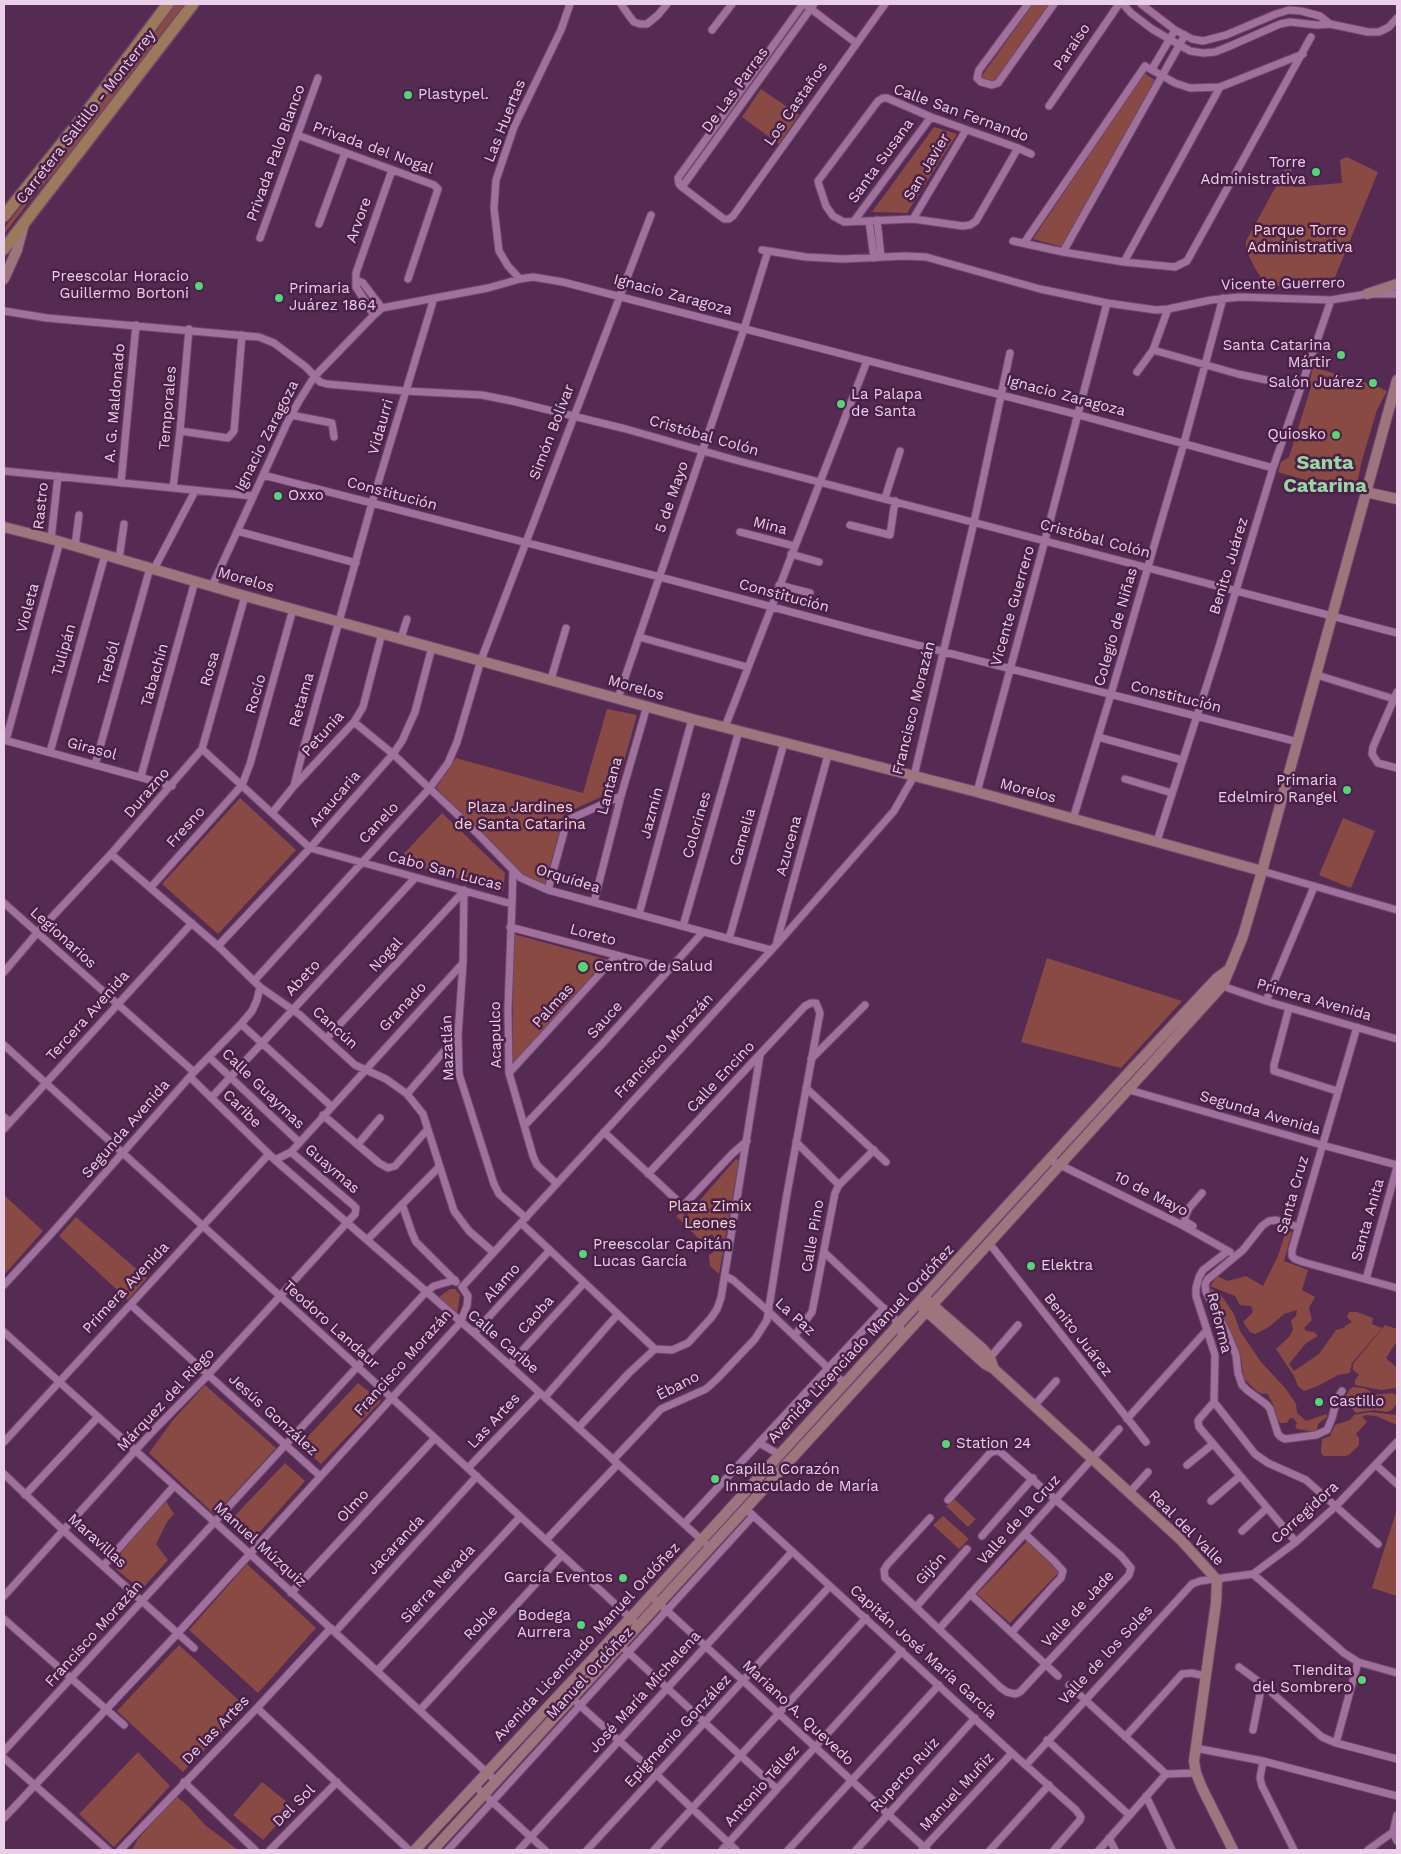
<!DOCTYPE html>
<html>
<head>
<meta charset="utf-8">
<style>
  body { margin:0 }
  #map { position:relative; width:1401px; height:1854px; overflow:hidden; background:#552b54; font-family:"Work Sans",sans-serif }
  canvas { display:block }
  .frame { position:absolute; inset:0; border:5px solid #e9cfe7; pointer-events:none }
</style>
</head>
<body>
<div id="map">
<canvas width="1401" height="1854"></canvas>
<div class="frame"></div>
</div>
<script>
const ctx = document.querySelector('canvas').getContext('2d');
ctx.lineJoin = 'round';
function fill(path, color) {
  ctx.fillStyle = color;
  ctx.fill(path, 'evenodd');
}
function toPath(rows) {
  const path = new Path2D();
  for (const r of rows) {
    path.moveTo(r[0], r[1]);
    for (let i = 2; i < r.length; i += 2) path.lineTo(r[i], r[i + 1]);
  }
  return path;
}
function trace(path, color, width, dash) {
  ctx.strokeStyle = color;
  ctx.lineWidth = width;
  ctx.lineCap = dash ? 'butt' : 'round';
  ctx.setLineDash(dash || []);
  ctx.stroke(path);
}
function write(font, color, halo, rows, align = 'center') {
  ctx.font = font + ' "Work Sans",sans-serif';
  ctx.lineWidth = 5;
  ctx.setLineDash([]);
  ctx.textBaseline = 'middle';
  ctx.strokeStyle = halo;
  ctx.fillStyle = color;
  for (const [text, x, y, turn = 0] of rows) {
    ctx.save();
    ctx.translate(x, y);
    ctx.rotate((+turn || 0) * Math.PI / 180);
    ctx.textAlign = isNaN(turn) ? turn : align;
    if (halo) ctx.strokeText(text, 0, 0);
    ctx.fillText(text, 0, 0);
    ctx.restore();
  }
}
const green = toPath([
  [174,4,187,4,75,149,36,193,4,234,4,228,93,115],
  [1033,4,1050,4,995,83,981,77],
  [1144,73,1155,80,1062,247,1033,239],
  [761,89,799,115,779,144,742,117],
  [934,127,957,134,907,213,872,212],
  [1294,153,1290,179,1295,187,1342,183,1340,160,1347,157,1378,172,1331,287,1267,286,1256,270,1246,250,1246,241],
  [1313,367,1376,386,1387,391,1377,410,1362,460,1355,493,1332,488,1333,484,1314,478,1312,482,1278,472,1281,462,1289,457,1311,387,1310,380],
  [607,709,637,715,616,790,564,814,545,885,538,883,524,875,436,788,456,758,583,793],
  [240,798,296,850,218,934,162,884],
  [442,813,505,873,503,891,397,861],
  [1343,818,1375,831,1351,888,1319,875],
  [513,934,609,960,513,1063],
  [1047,958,1182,1001,1121,1068,1021,1042],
  [736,1159,739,1160,719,1274,710,1266,709,1255,721,1247,712,1234,701,1241,676,1216,681,1212,686,1216],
  [4,1195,43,1231,4,1275],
  [76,1217,147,1278,128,1300,59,1236],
  [1288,1231,1292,1232,1284,1261,1308,1270,1302,1290,1315,1297,1309,1308,1312,1320,1304,1328,1306,1331,1314,1332,1318,1336,1306,1343,1289,1364,1294,1371,1319,1354,1336,1330,1344,1328,1345,1326,1352,1322,1347,1317,1349,1312,1357,1312,1373,1318,1372,1324,1382,1328,1352,1363,1350,1373,1338,1375,1318,1386,1304,1391,1298,1386,1294,1376,1276,1349,1290,1336,1293,1329,1291,1321,1296,1316,1297,1310,1284,1314,1269,1327,1255,1334,1250,1332,1243,1322,1253,1312,1251,1306,1240,1305,1235,1296,1210,1286,1217,1276,1228,1281,1246,1276,1263,1286,1278,1256,1285,1234],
  [1210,1288,1221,1295,1234,1314,1240,1331,1261,1362,1286,1389,1296,1404,1297,1413,1306,1421,1327,1414,1327,1417,1318,1424,1317,1431,1309,1431,1298,1429,1295,1427,1297,1423,1294,1419,1290,1418,1287,1423,1280,1423,1277,1418,1273,1404,1267,1393,1263,1394,1258,1392,1244,1379,1241,1359,1229,1329,1215,1304],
  [450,1289,455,1289,460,1295,457,1314,439,1297],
  [1385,1325,1397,1329,1397,1341,1386,1358,1397,1368,1397,1390,1396,1388,1381,1390,1355,1385,1355,1380,1359,1375,1353,1370,1353,1364],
  [358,1383,381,1401,321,1464,300,1445],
  [205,1385,276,1448,217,1512,213,1513,149,1453,173,1420],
  [1353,1387,1364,1388,1370,1391,1371,1395,1393,1393,1397,1396,1397,1403,1392,1410,1387,1412,1374,1410,1356,1413,1348,1404,1343,1406,1339,1404,1340,1400,1348,1397,1346,1396,1350,1389],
  [1370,1412,1397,1415,1397,1425,1376,1416,1366,1415,1362,1417,1367,1422,1356,1434,1359,1438,1359,1445,1349,1455,1345,1456,1324,1456,1321,1453,1322,1439,1330,1436,1335,1425,1350,1420,1354,1415],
  [285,1463,305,1481,250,1543,227,1524],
  [954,1499,976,1519,968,1527,946,1506],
  [166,1501,174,1514,167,1522,156,1544,168,1560,141,1590,116,1569,122,1551],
  [1397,1509,1397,1596,1372,1588],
  [943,1516,969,1539,959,1549,933,1525],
  [1027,1541,1059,1572,1010,1623,977,1594],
  [247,1564,316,1628,258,1693,189,1630],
  [179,1645,246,1707,183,1772,117,1711],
  [138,1752,170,1786,114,1847,79,1814],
  [262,1782,293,1807,263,1840,233,1815],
  [176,1796,188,1806,205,1825,238,1850,132,1850,138,1839]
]);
const street = toPath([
  [621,4,630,17,634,22,640,24,647,24,658,15,667,4],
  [803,4,678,178,679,184,682,187,724,219,729,219,733,216,885,4],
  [1028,4,979,70,977,78,981,82,992,85,998,83,1054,4],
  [1123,4,1131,13,1152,29,1190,51,1203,53,1215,52,1230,46,1280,24,1290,22,1317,25,1330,24,1368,32,1379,32,1389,27,1397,18],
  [1141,4,1175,30,1192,39,1203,41,1226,35,1276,14,1289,10,1301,11,1320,16,1330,24],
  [807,6,856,43],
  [712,30,732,4],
  [1152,69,1175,30],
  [1049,106,1119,4],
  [297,135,434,185,438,189,408,279],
  [1018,148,976,221,970,225,963,226,913,219,844,222,833,216,826,206,819,185,818,181,878,101,883,98,887,98,931,117,1018,148,1031,154],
  [682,187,814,4],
  [913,219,966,130],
  [877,220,881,257],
  [854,221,931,117],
  [869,221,874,258],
  [319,224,345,153],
  [260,238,318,78],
  [1013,241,1063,252,1124,262,1175,267,1187,261,1311,37],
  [1024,243,1145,66,1175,83,1190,88,1220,87,1303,54],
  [762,250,806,257,843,259,905,256,926,257,1040,289,1107,303,1156,310,1168,309,1211,300,1240,297,1331,300,1367,294,1397,294],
  [1063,252,1185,35],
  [1124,262,1220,87],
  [520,279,508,266,499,251,494,208,496,180,514,127,561,30,570,4],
  [356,280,363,283,382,308],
  [4,311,47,318,259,337,274,343,306,367,320,382,327,384,405,391,482,395,512,401,626,429,735,460,1397,633],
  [374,315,356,287,356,273,392,170],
  [1153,350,1238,374,1300,387],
  [1137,372,1153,350,1168,309],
  [291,415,332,423,334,437],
  [180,431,228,438,234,431,242,335],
  [4,471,253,496],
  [263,475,660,577,866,632,1298,742],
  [121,483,136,325],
  [173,488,180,431,189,329],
  [885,498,900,451],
  [850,525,890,535,895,501],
  [237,531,356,563],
  [740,532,794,546],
  [51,539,58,476],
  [75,546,79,515],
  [791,554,819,562],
  [119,559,124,524],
  [154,569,195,491],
  [779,585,810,593],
  [212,586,287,423,299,401,314,377,374,315,382,308,488,288,520,279,533,277,563,282,1079,415,1273,468],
  [639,637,747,667],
  [401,638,407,619],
  [1317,675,1394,699],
  [551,679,566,628],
  [1397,692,1373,747,1372,754,1378,763,1397,768],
  [618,698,744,329,768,251],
  [354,722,393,754,478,834,521,878,548,890,771,950],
  [725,727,867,361],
  [1098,737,1182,760],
  [4,740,172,786],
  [6,740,60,541],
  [202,749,310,848,512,904,513,870],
  [50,752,105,555],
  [95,765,150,568],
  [141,776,195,581],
  [1125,779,1172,793],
  [294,786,302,754,372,503,434,298],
  [977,792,1045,540,1107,303],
  [272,813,294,786,354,722,363,707,382,633],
  [1073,819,1111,694,1184,443,1223,298],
  [1157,841,1218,650,1273,468,1331,300],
  [111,854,218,946,260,987,300,1015,355,1065,386,1079,407,1094,423,1114,454,1211,469,1231,493,1252],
  [1262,871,1397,910],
  [151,887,242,785,250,764,293,609],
  [464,890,463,963,458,1035,459,1074,494,1184,499,1194,526,1218],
  [548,890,565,828,570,819,621,796],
  [594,902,621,796,647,706],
  [4,903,194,1072],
  [512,904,508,1009,509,1073,533,1156,537,1165,556,1183],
  [639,914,692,719],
  [683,926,739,731],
  [510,927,669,969],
  [729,939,784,743],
  [777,941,828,755],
  [218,946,310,848,393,754,402,741,415,712,432,647],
  [4,972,37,933,111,854,202,749,245,596],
  [254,981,429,789,448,763,457,742,481,660,651,215],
  [1220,982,1228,988,1266,1001,1397,1039],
  [1266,1001,1314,887],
  [1289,1008,1274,1065,1274,1071,1337,1091],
  [241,1024,331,1106],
  [1357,1027,1292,1250,1292,1256,1295,1259,1303,1262,1397,1288],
  [327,1038,464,891],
  [4,1045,358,1367,639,1626],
  [209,1057,299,1142],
  [811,1059,865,1005],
  [509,1073,616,956],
  [190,1077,275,1160,474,1333,705,1543],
  [806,1088,886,1162],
  [1126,1089,1322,1145,1397,1165],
  [407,1094,458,1035],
  [211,1098,415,878],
  [323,1115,379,1163,388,1168,395,1166,427,1130],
  [4,1117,10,1122],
  [525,1125,602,1044,703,932],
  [4,1129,192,923],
  [604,1132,681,1204,684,1205,732,1154,747,1141],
  [796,1142,839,1185],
  [358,1144,380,1118],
  [275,1160,291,1152,463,963],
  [1050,1160,1180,1224,1230,1252],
  [402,1204,412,1233,416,1242,456,1282],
  [521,1223,655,1349,672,1350,688,1343,711,1318,717,1309,721,1298,760,1055],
  [1193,1226,1185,1221,1185,1217,1189,1208,1202,1193],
  [1298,1227,1276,1220,1269,1221,1262,1226,1243,1250,1208,1279,1205,1284,1206,1292,1228,1335,1236,1355,1238,1373,1242,1385,1247,1390,1267,1405,1270,1409,1278,1434,1281,1437,1285,1439,1316,1435,1327,1430,1332,1418,1337,1399,1342,1391],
  [367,1240,439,1167],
  [989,1243,1146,1442],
  [1228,1251,1203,1270,1199,1277,1196,1288,1196,1296,1215,1355,1214,1402,1255,1454,1268,1463,1306,1480,1378,1544],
  [825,1253,894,1318,901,1329,901,1340],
  [725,1276,733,1280,767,1310,844,1383],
  [1366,1279,1397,1167],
  [4,1285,51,1234,194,1072,241,1024,252,1011,257,1000,260,987],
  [131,1305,320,1476],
  [4,1332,249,1553,496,1781],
  [474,1333,550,1250],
  [795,1335,812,1312,835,1193,839,1185,874,1150],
  [987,1361,1018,1325],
  [509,1365,584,1283],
  [545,1397,618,1314],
  [1214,1402,1200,1418,1198,1421,1199,1427,1296,1542],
  [1034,1406,1056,1381],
  [1127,1419,1207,1330],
  [578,1428,629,1373,655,1349],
  [4,1442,269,1154],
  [759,1443,779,1454],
  [613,1460,661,1409,706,1389,717,1379,755,1339,767,1320,786,1199,820,1013,816,1003,811,1003,805,1006,648,1174],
  [1187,1465,1213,1444],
  [1376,1465,1397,1484],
  [468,1468,540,1393],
  [4,1474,64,1531,194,1648],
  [1129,1493,1148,1472],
  [25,1495,98,1417],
  [1211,1501,1240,1476],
  [746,1509,1012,1753,1076,1810,1081,1817,1080,1820,1054,1850],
  [930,1518,887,1565,884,1570,885,1578,1001,1688,1007,1692,1015,1694,1020,1692,1129,1575,1131,1568,1121,1556,998,1450,990,1453,948,1500],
  [684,1524,884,1308],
  [1242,1531,1267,1508],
  [982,1536,1033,1478],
  [546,1540,618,1464],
  [104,1565,174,1486],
  [1253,1574,1344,1653,1358,1662,1397,1673],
  [291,1593,435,1438],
  [970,1594,1058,1676],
  [4,1596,153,1431,208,1375,355,1214,356,1208,353,1205,291,1152],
  [651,1596,927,1850],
  [916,1607,967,1549],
  [4,1619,124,1725],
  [939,1629,1119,1429],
  [335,1632,477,1476],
  [1012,1632,1054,1585,1061,1578,1063,1571,1054,1561,1025,1534],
  [617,1642,777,1789],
  [1239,1667,1262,1684,1322,1737,1336,1743,1397,1759],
  [377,1671,520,1517],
  [1069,1685,1166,1774,1196,1773],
  [564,1691,657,1775,736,1850],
  [257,1708,409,1850],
  [420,1710,562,1555],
  [1253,1730,1262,1684],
  [1125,1737,1182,1674,1191,1673,1206,1676],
  [1047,1740,1129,1815],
  [1336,1743,1358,1662],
  [1195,1748,1263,1761,1397,1796],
  [4,1751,426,1292,434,1286,455,1280],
  [4,1758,108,1850],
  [1263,1761,1260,1778,1262,1786,1294,1850],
  [1026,1765,1192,1584,1200,1581,1253,1574,1296,1542,1336,1506,1397,1442],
  [184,1782,255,1850],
  [475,1786,545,1850],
  [1146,1796,1172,1850],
  [4,1818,178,1633,460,1323,467,1306,468,1296,462,1287,777,944,894,811,914,776,974,522,1010,353],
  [1393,1832,1397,1841],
  [1109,1838,1115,1850],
  [120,1850,257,1708,331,1628],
  [270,1850,337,1782],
  [448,1850,753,1516],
  [519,1850,792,1552],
  [587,1850,830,1586],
  [654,1850,866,1618],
  [722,1850,902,1651],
  [788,1850,939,1685],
  [856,1850,975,1718],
  [922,1850,1012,1753],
  [990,1850,1049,1785],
  [1099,1850,1166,1774],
  [1368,1850,1393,1832,1397,1815]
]);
const secondary = toPath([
  [4,279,17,250,24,224],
  [1367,294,1397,284],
  [1366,492,1397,499],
  [4,527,51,539,245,596,692,719,977,792,1262,871],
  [928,1301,983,1349,990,1358,994,1369],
  [922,1307,985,1364,994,1369,1180,1539,1217,1580,1216,1603,1194,1761,1196,1773,1202,1788,1233,1850],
  [415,1850,612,1638,1130,1071,1217,978,1228,970],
  [433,1850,989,1243,1223,985,1243,936,1262,871,1397,380]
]);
const primary = toPath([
  [4,216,83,117,168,4],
  [4,249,193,4]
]);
const markers = [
  [408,95,5,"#53d673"],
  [1316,172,5,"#53d673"],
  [199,286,5,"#53d673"],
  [279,298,5,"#53d673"],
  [1341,355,5,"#53d673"],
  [1373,383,5,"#53d673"],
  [841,404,5,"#53d673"],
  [1336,435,5,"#53d673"],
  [278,496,5,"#53d673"],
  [1347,790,5,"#53d673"],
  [583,967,6,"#53d673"],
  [583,1254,5,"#53d673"],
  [1031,1266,5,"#53d673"],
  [1319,1402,5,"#53d673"],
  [946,1444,5,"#53d673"],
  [715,1479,5,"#53d673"],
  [623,1578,5,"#53d673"],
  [581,1625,5,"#53d673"],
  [1362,1680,5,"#53d673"]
];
const streetNames = [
  ["Paraíso",1072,47,-56],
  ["De Las Parras",735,90,-54],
  ["Los Castaños",796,104,-55],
  ["Calle San Fernando",961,113,20],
  ["Carretera Saltillo - Monterrey",86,117,-52],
  ["Las Huertas",505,121,-68],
  ["Privada del Nogal",373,148,20],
  ["Privada Palo Blanco",276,153,-70],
  ["Santa Susana",881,161,-54],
  ["San Javier",927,167,-59],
  ["Arvore",359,220,-70],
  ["Vicente Guerrero",1283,284,-1],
  ["Ignacio Zaragoza",673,295,15],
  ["Ignacio Zaragoza",1066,396,15],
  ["A. G. Maldonado",115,403,-85],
  ["Temporales",168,408,-85],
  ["Vidaurri",381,427,-74],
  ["Simón Bolívar",552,432,-69],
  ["Ignacio Zaragoza",267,436,-63],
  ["Cristóbal Colón",704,436,16],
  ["Constitución",392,494,15],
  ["5 de Mayo",672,497,-71],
  ["Rastro",41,506,-84],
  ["Mina",770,526,14],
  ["Cristóbal Colón",1095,539,15],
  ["Benito Juárez",1229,566,-73],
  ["Morelos",246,580,16],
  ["Constitución",784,596,15],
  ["Vicente Guerrero",1013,606,-74],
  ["Violeta",28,608,-75],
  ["Colegio de Niñas",1116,627,-74],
  ["Tulipán",64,650,-74],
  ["Treból",109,663,-74],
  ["Rosa",210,669,-74],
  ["Tabachín",155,675,-74],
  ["Morelos",636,688,16],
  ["Rocío",256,694,-74],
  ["Constitución",1176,697,14],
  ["Retama",302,700,-74],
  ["Francisco Morazán",914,708,-76],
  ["Petunia",323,734,-48],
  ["Girasol",92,749,15],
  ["Lantana",610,786,-75],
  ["Morelos",1028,791,15],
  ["Durazno",147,793,-49],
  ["Araucaria",335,799,-49],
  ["Jazmín",652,813,-75],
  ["Canelo",379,823,-47],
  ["Colorines",697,825,-74],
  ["Fresno",186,827,-48],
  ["Camelia",743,837,-74],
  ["Azucena",789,846,-75],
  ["Cabo San Lucas",445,871,15],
  ["Orquídea",568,879,17],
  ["Loreto",593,935,15],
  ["Legionarios",63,938,42],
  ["Nogal",386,955,-47],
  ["Abeto",303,978,-47],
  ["Primera Avenida",1314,1000,16],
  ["Palmas",553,1006,-48],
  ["Granado",403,1007,-47],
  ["Tercera Avenida",88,1016,-48],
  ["Sauce",605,1020,-48],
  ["Cancún",335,1028,42],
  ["Acapulco",496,1035,-91],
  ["Francisco Morazán",664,1046,-47],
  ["Mazatlán",448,1048,-92],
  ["Calle Encino",721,1077,-47],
  ["Calle Guaymas",263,1089,44],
  ["Caribe",242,1109,44],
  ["Segunda Avenida",1260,1113,16],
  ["Segunda Avenida",126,1129,-49],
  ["Guaymas",332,1169,41],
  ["10 de Mayo",1151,1194,27],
  ["Santa Cruz",1293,1195,-74],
  ["Santa Anita",1368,1220,-74],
  ["Calle Pino",813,1236,-80],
  ["Alamo",502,1283,-48],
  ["Primera Avenida",126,1288,-47],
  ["Caoba",536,1315,-48],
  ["La Paz",795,1317,42],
  ["Reforma",1219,1323,76],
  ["Teodoro Landaur",331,1325,42],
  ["Benito Juárez",1078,1335,52],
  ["Calle Caribe",503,1342,41],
  ["Avenida Licenciado Manuel Ordóñez",861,1344,-47],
  ["Francisco Morazán",403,1363,-48],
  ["Ébano",678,1386,-27],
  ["Márquez del Riego",166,1400,-47],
  ["Jesús González",273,1415,42],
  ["Las Artes",494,1421,-47],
  ["Olmo",353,1506,-47],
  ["Corregidora",1305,1513,-42],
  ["Valle de la Cruz",1019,1520,-48],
  ["Real del Valle",1186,1528,45],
  ["Maravillas",97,1541,42],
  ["Manuel Múzquiz",260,1545,42],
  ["Jacaranda",396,1545,-47],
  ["Gijón",931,1569,-48],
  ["Sierra Nevada",438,1584,-47],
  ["Valle de Jade",1078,1609,-47],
  ["Roble",481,1623,-47],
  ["Francisco Morazán",94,1634,-48],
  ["Avenida Licenciado Manuel Ordóñez",587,1642,-47],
  ["Capitán José María García",923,1652,42],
  ["Valle de los Soles",1106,1655,-47],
  ["Manuel Ordóñez",590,1673,-47],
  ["José María Michelena",645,1692,-48],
  ["Mariano A. Quevedo",798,1713,43],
  ["De las Artes",216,1730,-46],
  ["Epigmenio González",678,1731,-47],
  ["Ruperto Ruíz",905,1775,-48],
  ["Antonio Téllez",762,1786,-48],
  ["Manuel Muñiz",957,1792,-47],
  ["Del Sol",294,1806,-45]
];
const poiNames = [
  ["Plastypel.",418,95],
  ["Torre",1306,163,"right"],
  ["Administrativa",1306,180,"right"],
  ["Preescolar Horacio",189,277,"right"],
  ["Guillermo Bortoni",189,294,"right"],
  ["Primaria",289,289],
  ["Juárez 1864",289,306],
  ["Santa Catarina",1331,346,"right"],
  ["Mártir",1331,363,"right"],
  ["Salón Juárez",1363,383,"right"],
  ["La Palapa",851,395],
  ["de Santa",851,412],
  ["Quiosko",1326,435,"right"],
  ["Oxxo",288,496],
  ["Primaria",1337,781,"right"],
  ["Edelmiro Rangel",1337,798,"right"],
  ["Centro de Salud",594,967],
  ["Preescolar Capitán",593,1245],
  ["Lucas García",593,1262],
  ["Elektra",1041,1266],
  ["Castillo",1329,1402],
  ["Station 24",956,1444],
  ["Capilla Corazón",725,1470],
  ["Inmaculado de María",725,1487],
  ["García Eventos",613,1578,"right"],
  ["Bodega",571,1616,"right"],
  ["Aurrera",571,1633,"right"],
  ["TIendita",1352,1671,"right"],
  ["del Sombrero",1352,1688,"right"]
];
const parkNames = [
  ["Parque Torre",1300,231],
  ["Administrativa",1300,248],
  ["Plaza Jardines",520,808],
  ["de Santa Catarina",520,825],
  ["Plaza Zimix",710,1207],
  ["Leones",710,1224]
];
const districtNames = [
  ["Santa",1325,463],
  ["Catarina",1325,486]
];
fill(green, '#884a42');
trace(street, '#6e496c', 9);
trace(secondary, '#6e496c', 12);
trace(primary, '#6e496c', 14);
trace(street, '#a1719e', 7);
trace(secondary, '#9f757d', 10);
trace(primary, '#9d795b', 11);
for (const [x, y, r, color] of markers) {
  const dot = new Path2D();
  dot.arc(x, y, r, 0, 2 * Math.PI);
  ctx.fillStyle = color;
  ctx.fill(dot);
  trace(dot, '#4a2048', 2);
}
write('15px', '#e9cfe7', '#4a2048', streetNames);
write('15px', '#e9cfe7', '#4a2048', poiNames, 'left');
write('15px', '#f5d8d3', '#4a2048', parkNames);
write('bold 20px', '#97d7a1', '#4a2048', districtNames);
</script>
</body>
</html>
